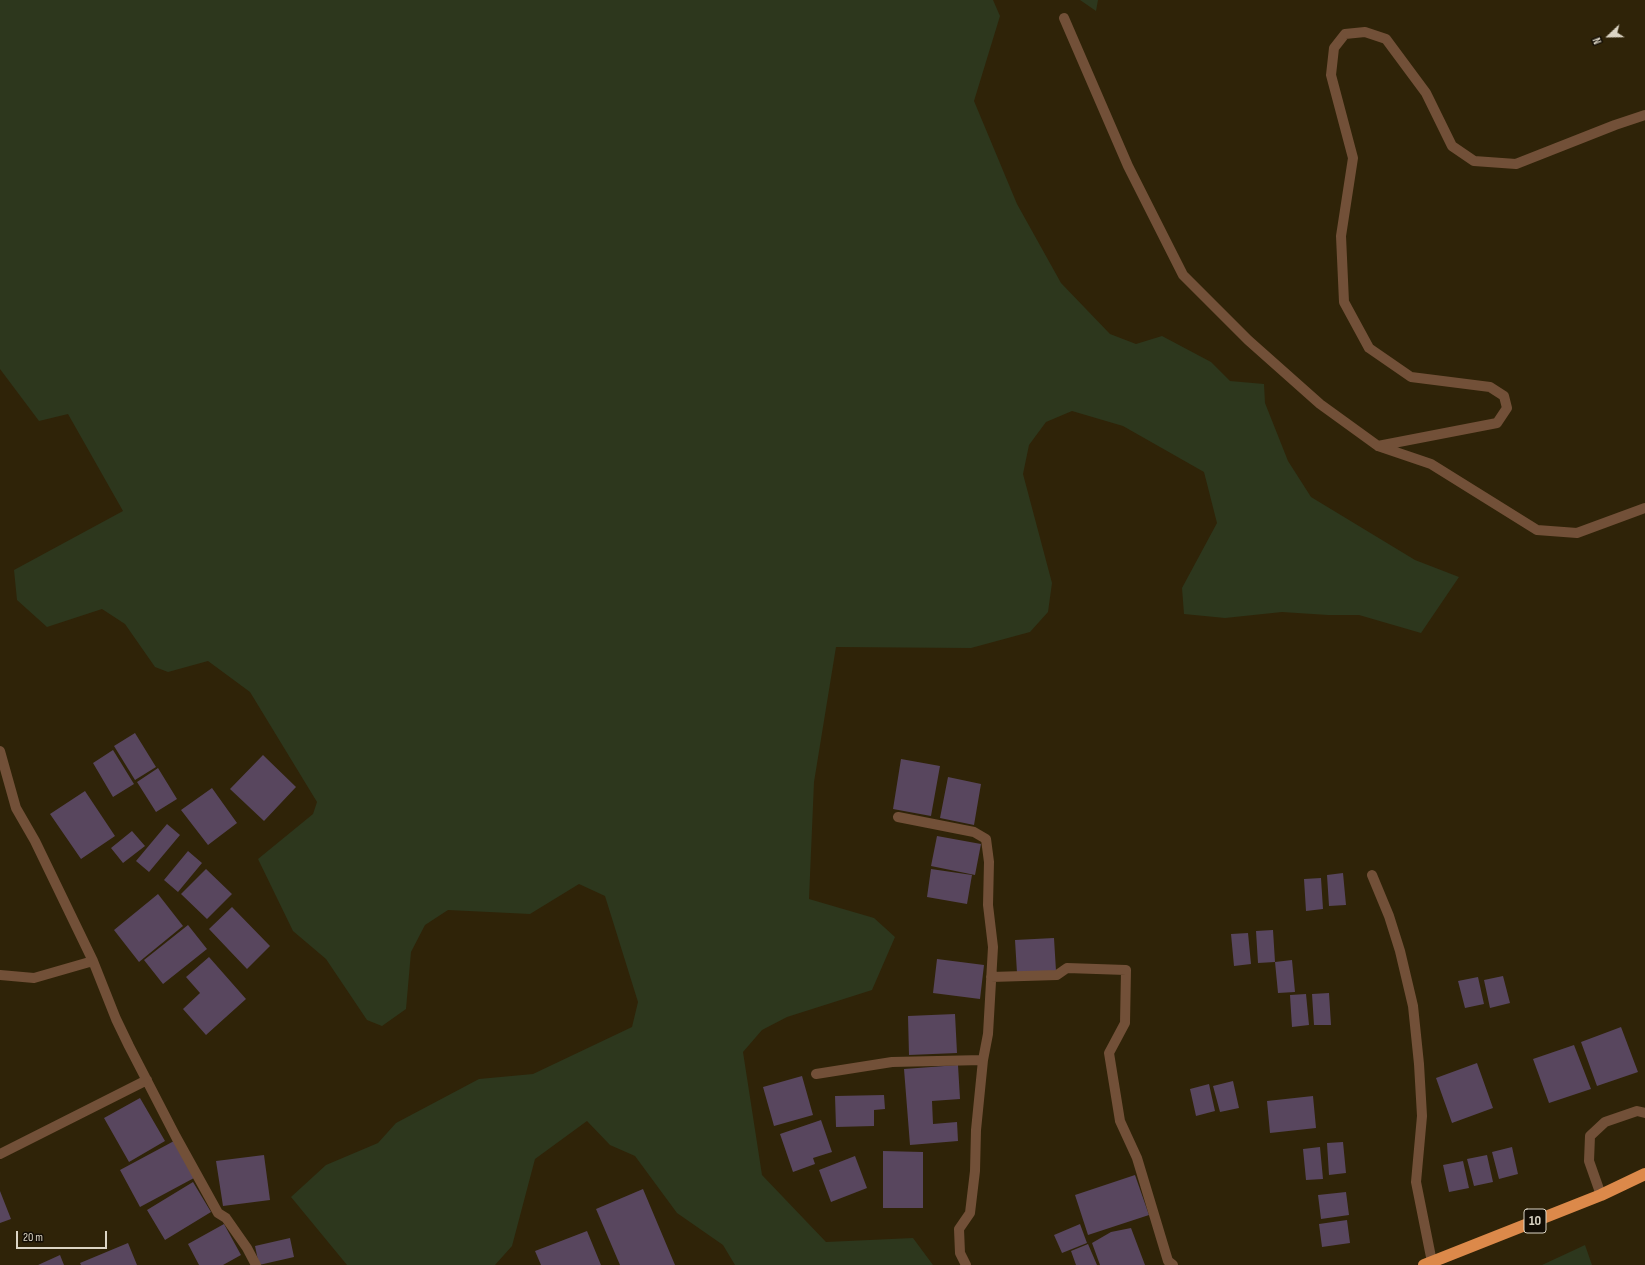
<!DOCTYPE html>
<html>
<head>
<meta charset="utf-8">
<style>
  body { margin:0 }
  #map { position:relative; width:1645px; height:1265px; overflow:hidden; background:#2f2308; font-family:"Sofia Sans Condensed",sans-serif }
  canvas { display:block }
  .north { position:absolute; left:1589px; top:16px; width:40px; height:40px; -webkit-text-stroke:3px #130d04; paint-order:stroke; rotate:248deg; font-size:11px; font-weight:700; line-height:16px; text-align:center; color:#dcd5c5 }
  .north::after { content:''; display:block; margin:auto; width:14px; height:18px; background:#dcd5c5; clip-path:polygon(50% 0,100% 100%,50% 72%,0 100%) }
  .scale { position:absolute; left:16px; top:1231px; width:91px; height:18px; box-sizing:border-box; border:2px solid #dcd5c5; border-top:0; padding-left:5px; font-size:12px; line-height:14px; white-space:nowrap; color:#dcd5c5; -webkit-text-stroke:3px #130d04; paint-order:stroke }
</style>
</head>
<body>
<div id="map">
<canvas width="1645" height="1265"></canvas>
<div class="north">N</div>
<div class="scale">20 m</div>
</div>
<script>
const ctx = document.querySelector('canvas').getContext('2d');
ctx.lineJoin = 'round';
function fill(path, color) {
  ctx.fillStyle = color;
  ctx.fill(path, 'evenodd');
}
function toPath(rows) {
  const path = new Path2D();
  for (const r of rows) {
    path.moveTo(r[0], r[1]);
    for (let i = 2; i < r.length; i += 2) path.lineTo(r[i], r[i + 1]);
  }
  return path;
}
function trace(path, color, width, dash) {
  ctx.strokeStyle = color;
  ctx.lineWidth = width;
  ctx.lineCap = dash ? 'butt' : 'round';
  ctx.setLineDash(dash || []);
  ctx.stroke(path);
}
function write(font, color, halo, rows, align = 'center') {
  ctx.font = font + ' "Sofia Sans Condensed",sans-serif';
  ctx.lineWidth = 3;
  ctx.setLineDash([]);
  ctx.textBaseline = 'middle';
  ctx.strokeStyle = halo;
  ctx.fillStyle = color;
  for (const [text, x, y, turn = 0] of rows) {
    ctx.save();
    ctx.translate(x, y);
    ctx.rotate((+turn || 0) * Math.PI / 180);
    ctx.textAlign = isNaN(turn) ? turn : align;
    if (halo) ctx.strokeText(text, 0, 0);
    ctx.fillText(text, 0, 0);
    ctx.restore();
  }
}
const green = toPath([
  [0,0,993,0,1000,16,974,101,1017,204,1061,283,1110,334,1136,344,1162,336,1211,362,1230,381,1264,384,1265,403,1288,461,1311,497,1415,560,1459,577,1421,633,1359,615,1328,615,1282,612,1225,618,1184,614,1182,588,1217,523,1204,472,1123,426,1072,411,1046,422,1029,445,1023,474,1052,583,1048,612,1030,632,971,648,836,647,814,782,809,899,874,918,895,937,872,990,787,1017,762,1030,743,1052,762,1175,826,1242,913,1238,933,1265,735,1265,723,1245,677,1213,635,1156,610,1145,587,1121,535,1159,512,1246,495,1265,347,1265,291,1197,326,1165,378,1143,396,1123,479,1079,533,1074,632,1027,638,1002,605,896,579,884,530,914,448,910,425,925,411,952,406,1009,382,1026,367,1020,326,959,293,931,258,859,313,814,317,802,250,692,208,661,168,672,155,667,125,624,102,609,47,627,17,600,14,570,123,511,68,414,39,421,0,369],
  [1080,0,1098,0,1096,11],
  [1585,1245,1592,1265,1542,1265]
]);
const building = toPath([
  [135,733,156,767,135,780,114,746],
  [113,750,134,784,113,797,93,763],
  [263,755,296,787,264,821,230,789],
  [901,759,940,766,931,816,893,809],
  [158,768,177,799,156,812,137,782],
  [948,777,981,784,974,825,940,818],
  [212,788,237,823,208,845,181,810],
  [85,791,115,836,81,859,50,814],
  [167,824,180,835,149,872,136,861],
  [132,831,145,846,123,863,111,848],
  [937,836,981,844,975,875,931,866],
  [188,851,202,863,178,892,164,880],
  [206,869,232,894,207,919,181,894],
  [931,869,972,875,967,904,927,897],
  [1343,873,1346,905,1329,906,1327,875],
  [1321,878,1323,909,1306,911,1304,879],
  [158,894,183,926,139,962,114,930],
  [232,907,270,946,247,969,209,929],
  [188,925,207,949,163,984,144,960],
  [1273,930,1275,962,1258,963,1256,931],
  [1248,933,1251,964,1234,966,1231,934],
  [1054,938,1056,971,1017,973,1015,940],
  [209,957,246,999,206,1035,183,1009,200,993,186,977],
  [937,959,984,965,980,999,933,993],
  [1292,960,1295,992,1278,993,1275,962],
  [1503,976,1510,1003,1490,1008,1484,980],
  [1478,977,1484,1004,1465,1008,1458,981],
  [1329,993,1331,1025,1314,1025,1312,994],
  [1306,994,1309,1025,1292,1027,1290,995],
  [955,1014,957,1053,909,1055,908,1016],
  [1621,1027,1638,1072,1597,1086,1581,1042],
  [1574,1045,1591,1089,1549,1103,1533,1059],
  [1477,1063,1493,1108,1452,1123,1436,1078],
  [958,1065,960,1099,932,1101,933,1124,957,1122,958,1141,910,1145,904,1069],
  [802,1076,813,1115,774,1126,763,1087],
  [1233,1081,1239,1108,1220,1112,1213,1086],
  [1209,1084,1215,1111,1196,1116,1190,1089],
  [884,1095,885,1109,874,1110,874,1126,836,1127,835,1096],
  [1313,1096,1316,1128,1270,1133,1267,1101],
  [140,1098,165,1141,129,1162,104,1118],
  [821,1120,832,1152,813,1158,815,1164,793,1172,780,1134],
  [174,1141,194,1178,140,1207,120,1170],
  [1343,1142,1346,1173,1329,1175,1327,1143],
  [1320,1147,1323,1179,1306,1180,1303,1149],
  [1512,1147,1518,1174,1499,1179,1492,1152],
  [883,1151,923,1152,923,1208,883,1208],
  [264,1155,270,1200,223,1206,216,1161],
  [1487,1155,1493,1182,1474,1186,1467,1159],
  [855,1156,867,1188,831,1202,819,1170],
  [1463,1161,1469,1188,1449,1192,1443,1165],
  [1135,1175,1149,1215,1088,1235,1075,1195],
  [193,1182,211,1212,165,1240,147,1210],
  [643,1189,675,1265,620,1265,596,1209],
  [0,1191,11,1219,0,1223],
  [1346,1192,1349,1215,1321,1219,1318,1195],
  [1347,1220,1350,1243,1322,1247,1319,1224],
  [224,1224,241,1255,223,1265,199,1265,188,1244],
  [1080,1224,1087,1243,1062,1253,1054,1235],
  [1131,1228,1145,1265,1100,1265,1092,1243,1111,1232],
  [587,1231,601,1265,541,1265,535,1251],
  [290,1238,294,1257,259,1265,255,1246],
  [128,1243,137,1265,81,1265,80,1263],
  [1088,1244,1097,1265,1076,1265,1071,1251],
  [60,1255,64,1265,38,1265]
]);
const lane = toPath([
  [1064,18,1128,166,1183,275,1248,340,1320,404,1378,446,1431,464,1537,530,1577,533,1645,508],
  [1378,446,1497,423,1507,408,1504,396,1490,387,1411,377,1369,348,1344,302,1341,236,1353,158,1331,75,1334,48,1345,34,1365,32,1386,39,1426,93,1452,146,1474,161,1516,164,1615,125,1645,115],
  [1601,1195,1589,1161,1590,1136,1605,1122,1637,1111,1645,1113]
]);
const street = toPath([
  [0,751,16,808,35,841,93,961,116,1019,129,1046,176,1137,218,1213,226,1218,247,1248,256,1265],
  [898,817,974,832,986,839,989,862,988,905,993,947,988,1034,983,1060,976,1130,975,1171,970,1213,959,1229,960,1253,966,1265],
  [1372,875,1389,916,1400,951,1413,1006,1419,1064,1422,1116,1416,1182,1432,1262],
  [0,975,34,978,93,961],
  [991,977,1057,975,1067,968,1126,970,1125,1023,1109,1053,1120,1121,1137,1158,1168,1261,1173,1265],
  [816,1074,892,1062,983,1060],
  [0,1154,147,1080]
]);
const highway = toPath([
  [1424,1265,1601,1195,1645,1174]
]);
const shields = [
  [1535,1221,22]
];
const shieldNames = [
  ["10",1535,1221]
];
fill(green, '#2d371d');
fill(building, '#58465e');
trace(lane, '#725038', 10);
trace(street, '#725038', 10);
trace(highway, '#dc894a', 12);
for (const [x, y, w] of shields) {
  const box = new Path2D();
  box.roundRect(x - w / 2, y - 12, w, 24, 3);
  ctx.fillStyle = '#130d04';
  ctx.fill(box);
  trace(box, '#dcd5c5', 1);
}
write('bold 14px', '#dcd5c5', null, shieldNames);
</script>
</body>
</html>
